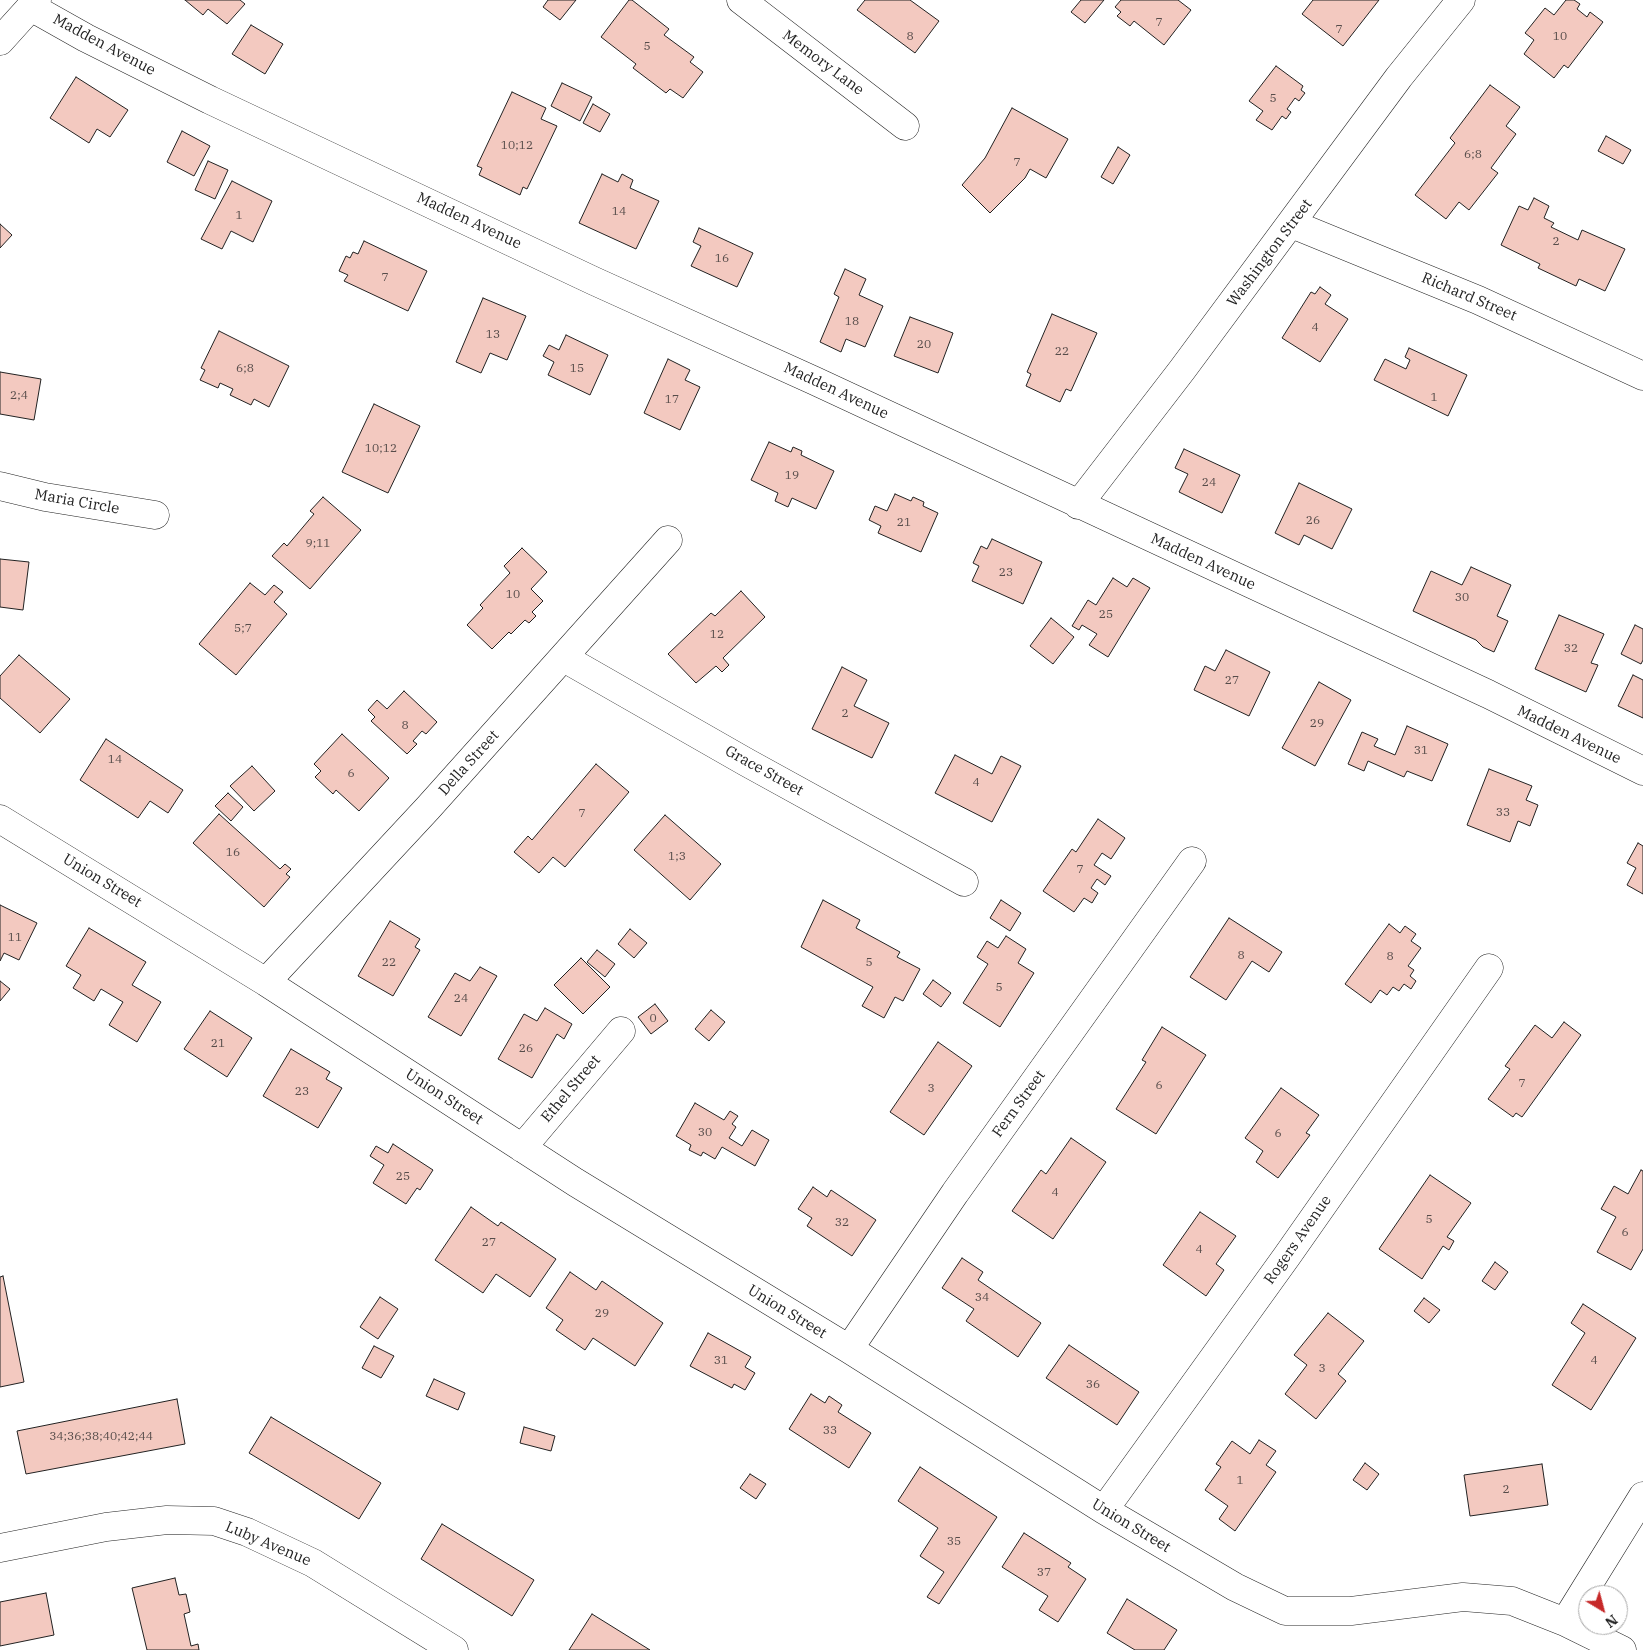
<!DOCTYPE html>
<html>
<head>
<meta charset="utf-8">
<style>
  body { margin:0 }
  #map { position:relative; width:1643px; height:1650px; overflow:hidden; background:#fff; font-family:"IBM Plex Serif",serif }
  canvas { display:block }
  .north { position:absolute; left:1578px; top:1585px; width:50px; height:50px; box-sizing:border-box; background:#fff; border:1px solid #a7a7a7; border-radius:50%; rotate:143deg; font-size:14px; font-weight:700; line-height:20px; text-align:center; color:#222 }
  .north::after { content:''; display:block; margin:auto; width:18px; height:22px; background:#c62828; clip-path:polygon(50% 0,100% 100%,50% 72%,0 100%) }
</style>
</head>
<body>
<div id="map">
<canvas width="1643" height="1650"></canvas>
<div class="north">N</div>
</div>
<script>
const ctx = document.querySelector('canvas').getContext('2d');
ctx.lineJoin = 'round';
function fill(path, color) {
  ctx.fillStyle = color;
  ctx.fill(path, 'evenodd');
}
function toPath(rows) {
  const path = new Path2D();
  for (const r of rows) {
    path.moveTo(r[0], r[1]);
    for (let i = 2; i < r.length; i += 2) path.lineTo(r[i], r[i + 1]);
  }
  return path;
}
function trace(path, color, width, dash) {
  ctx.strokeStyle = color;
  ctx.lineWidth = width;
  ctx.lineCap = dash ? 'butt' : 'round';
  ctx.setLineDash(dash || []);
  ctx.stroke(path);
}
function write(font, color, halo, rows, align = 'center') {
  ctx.font = font + ' "IBM Plex Serif",serif';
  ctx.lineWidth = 4;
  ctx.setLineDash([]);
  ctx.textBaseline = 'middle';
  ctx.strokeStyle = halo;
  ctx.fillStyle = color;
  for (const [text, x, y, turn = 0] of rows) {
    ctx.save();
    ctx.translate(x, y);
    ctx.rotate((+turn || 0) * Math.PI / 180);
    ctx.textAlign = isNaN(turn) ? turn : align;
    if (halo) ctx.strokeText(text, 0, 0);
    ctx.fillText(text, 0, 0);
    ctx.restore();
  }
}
const building = toPath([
  [185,0,240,0,245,4,227,24,208,9,203,15,185,0],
  [548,0,576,0,560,20,543,7,548,0],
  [629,0,632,0,669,29,664,35,694,57,690,62,703,72,683,98,670,89,666,93,633,68,636,64,601,37,629,0],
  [865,0,910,0,939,21,915,53,857,10,865,0],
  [1081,0,1104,0,1085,23,1071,12,1081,0],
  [1121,0,1178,0,1191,10,1164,45,1134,21,1130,26,1117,16,1121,12,1115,7,1121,0],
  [1313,0,1379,0,1343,46,1302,14,1313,0],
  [1566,0,1574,0,1580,4,1577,9,1587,17,1590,12,1603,22,1568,68,1564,65,1554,78,1524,54,1534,40,1525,33,1545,8,1554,15,1566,0],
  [251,25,283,44,265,74,232,54,251,25],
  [1276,66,1303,86,1301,90,1305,93,1299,101,1295,98,1287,109,1291,112,1286,119,1282,116,1272,130,1256,120,1263,111,1249,101,1276,66],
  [76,77,128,110,110,137,97,129,89,143,50,118,76,77],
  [562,83,592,97,580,121,551,106,562,83],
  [1490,85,1520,107,1506,126,1516,134,1491,168,1498,173,1469,210,1459,202,1446,219,1415,195,1455,143,1450,138,1490,85],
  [512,92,546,108,541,119,557,126,527,189,523,187,520,195,479,175,482,168,477,166,512,92],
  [593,104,610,114,600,132,583,123,593,104],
  [1012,108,1068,139,1046,178,1030,169,1025,178,990,213,962,185,985,158,1012,108],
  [182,131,210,146,194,176,167,162,182,131],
  [1606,136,1631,150,1623,164,1598,151,1606,136],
  [1118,147,1130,155,1113,184,1101,177,1118,147],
  [208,161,228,170,215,199,195,190,208,161],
  [602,174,618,182,622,174,633,180,630,188,659,201,636,249,579,223,602,174],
  [232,181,272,201,253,242,231,231,222,249,201,239,232,181],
  [1534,198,1549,206,1544,218,1554,223,1551,227,1578,240,1582,230,1625,249,1605,291,1579,279,1576,286,1538,268,1540,264,1501,245,1519,206,1528,210,1534,198],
  [0,224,12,235,0,248,0,224],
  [699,228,753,253,737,287,691,266,701,246,693,242,699,228],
  [364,241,427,271,408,311,344,281,348,275,339,271,346,256,350,258,353,252,358,254,364,241],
  [845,269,866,279,859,295,883,306,865,347,846,339,841,352,820,342,839,297,834,294,845,269],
  [1320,287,1331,295,1325,304,1348,319,1320,362,1282,338,1311,292,1315,294,1320,287],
  [483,298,526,316,507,360,490,353,481,373,456,362,483,298],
  [1052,314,1097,333,1071,391,1066,389,1060,402,1026,386,1031,374,1027,372,1052,314],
  [910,317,953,333,938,373,894,356,910,317],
  [219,331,289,366,269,407,254,399,251,405,230,395,233,389,220,383,218,388,200,380,205,370,201,368,219,331],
  [566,335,608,355,590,395,548,375,554,362,543,356,549,345,559,350,566,335],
  [1409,348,1467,375,1448,416,1374,380,1385,359,1406,369,1410,360,1405,357,1409,348],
  [668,359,690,370,685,380,700,387,680,430,644,413,668,359],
  [0,372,41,379,34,420,0,414,0,372],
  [374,404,420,426,388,493,342,472,374,404],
  [769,442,791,452,793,447,802,451,801,455,834,471,816,509,792,498,788,507,775,501,778,493,751,480,769,442],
  [1184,449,1240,475,1222,513,1179,492,1188,474,1175,468,1184,449],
  [1299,483,1352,509,1332,549,1304,535,1299,545,1275,533,1299,483],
  [895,494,911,501,913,497,924,502,923,506,938,513,921,552,878,533,881,526,869,520,875,506,887,511,895,494],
  [323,497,361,530,310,589,272,556,284,543,287,546,314,514,310,511,323,497],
  [992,539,1042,562,1023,604,972,581,979,566,973,563,981,546,987,549,992,539],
  [522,548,547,572,531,589,543,601,532,612,536,616,529,623,525,620,511,634,509,632,492,649,467,625,483,608,480,605,510,573,504,566,522,548],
  [0,559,29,562,23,610,0,607,0,559],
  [1471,567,1511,585,1497,616,1508,621,1494,652,1483,647,1476,640,1413,611,1431,571,1462,585,1471,567],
  [1113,578,1127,587,1133,578,1150,588,1108,657,1089,645,1097,634,1082,625,1079,630,1072,626,1088,600,1096,605,1113,578],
  [250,583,265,595,274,585,283,592,274,602,287,614,236,675,199,644,250,583],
  [741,591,765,617,723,658,729,665,722,672,716,666,696,683,668,654,711,613,715,616,741,591],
  [1559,615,1604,634,1591,663,1598,665,1586,692,1535,669,1559,615],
  [1051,618,1074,637,1053,664,1030,646,1051,618],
  [1635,625,1643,629,1643,660,1641,664,1621,654,1635,625],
  [1226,650,1270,672,1249,716,1194,690,1205,666,1215,671,1226,650],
  [19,655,70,699,40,733,0,698,0,676,19,655],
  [842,667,867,680,854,706,889,723,872,758,812,729,842,667],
  [1633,675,1643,680,1643,718,1618,706,1633,675],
  [1319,682,1351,700,1315,766,1282,748,1319,682],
  [404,691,437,722,426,734,422,731,413,741,417,744,407,754,371,721,375,717,368,710,377,700,387,709,404,691],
  [1407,726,1448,744,1432,781,1407,771,1404,777,1368,761,1364,771,1348,764,1362,732,1378,739,1374,746,1395,755,1407,726],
  [342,734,389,778,359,811,336,790,333,794,315,777,321,771,314,764,342,734],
  [106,739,183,790,168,813,150,801,138,818,80,780,106,739],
  [955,755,992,774,1001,756,1021,766,992,822,935,793,955,755],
  [596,764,629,792,565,867,553,857,539,873,514,852,528,836,532,840,596,764],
  [252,766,275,791,254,811,230,786,252,766],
  [1489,769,1532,786,1526,800,1538,805,1530,826,1518,821,1510,842,1467,825,1489,769],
  [228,793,243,807,231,821,215,806,228,793],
  [219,814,280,869,285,864,291,869,286,874,290,877,264,907,193,843,219,814],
  [665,815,721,864,690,900,634,850,665,815],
  [1098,819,1125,838,1111,859,1102,853,1094,865,1111,876,1105,885,1097,879,1091,888,1098,893,1092,903,1084,898,1074,912,1043,891,1072,849,1076,852,1098,819],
  [1638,843,1643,846,1643,894,1627,885,1636,868,1627,863,1638,843],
  [823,900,860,920,856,928,900,952,897,957,920,969,903,1001,895,997,884,1018,862,1006,873,987,801,947,823,900],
  [1001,900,1021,913,1010,931,990,918,1001,900],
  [0,905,37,923,19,960,4,953,0,961,0,905],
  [1229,918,1282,952,1269,972,1252,961,1226,1000,1190,977,1229,918],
  [390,921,420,939,415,947,420,950,393,996,358,976,390,921],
  [1389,924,1400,933,1405,926,1416,934,1411,941,1421,948,1408,966,1414,970,1410,976,1416,981,1411,989,1404,984,1399,991,1393,987,1387,995,1380,990,1371,1003,1345,984,1389,924],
  [89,928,146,962,132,985,161,1002,137,1042,109,1025,123,1002,101,989,94,1001,73,988,81,975,66,966,89,928],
  [630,929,647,943,634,958,618,944,630,929],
  [1006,936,1026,949,1018,963,1034,973,1000,1027,963,1003,988,964,977,957,987,941,998,948,1006,936],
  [597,950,615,964,605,977,587,962,597,950],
  [581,958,610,987,583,1014,554,985,581,958],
  [480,967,497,976,461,1036,428,1017,455,973,470,981,480,967],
  [933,980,951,993,941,1007,923,994,933,980],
  [0,981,10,989,0,1001,0,981],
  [655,1004,668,1021,651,1034,638,1017,655,1004],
  [545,1008,572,1024,564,1039,557,1034,532,1078,498,1059,524,1014,537,1021,545,1008],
  [711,1010,725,1022,709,1041,695,1029,711,1010],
  [210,1011,252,1038,227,1077,184,1049,210,1011],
  [1564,1022,1581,1035,1522,1117,1516,1113,1513,1117,1488,1099,1510,1069,1505,1066,1535,1025,1552,1038,1564,1022],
  [1162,1027,1206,1055,1156,1134,1116,1109,1146,1062,1142,1060,1162,1027],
  [938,1042,972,1066,924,1135,890,1112,938,1042],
  [291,1049,330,1072,326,1079,342,1088,318,1128,263,1096,291,1049],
  [1281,1088,1319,1115,1306,1133,1310,1135,1278,1178,1256,1162,1263,1151,1245,1138,1281,1088],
  [695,1103,724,1120,730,1111,738,1116,732,1124,736,1127,729,1138,742,1146,752,1130,769,1140,755,1166,722,1147,715,1159,703,1152,701,1156,689,1150,691,1145,676,1136,695,1103],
  [1071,1138,1106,1162,1053,1239,1012,1211,1041,1170,1046,1174,1071,1138],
  [393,1144,433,1170,420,1190,417,1188,406,1204,373,1183,384,1165,370,1156,376,1146,388,1153,393,1144],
  [1641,1170,1643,1171,1643,1249,1631,1270,1597,1252,1616,1217,1601,1209,1614,1186,1628,1194,1641,1170],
  [1430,1175,1471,1203,1447,1237,1454,1241,1449,1250,1443,1246,1422,1279,1379,1249,1430,1175],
  [813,1187,827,1197,831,1190,876,1220,852,1256,807,1226,812,1218,798,1209,813,1187],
  [471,1207,498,1226,501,1222,556,1259,530,1297,496,1274,483,1293,435,1260,471,1207],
  [1200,1212,1236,1236,1216,1264,1224,1270,1206,1296,1163,1265,1200,1212],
  [962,1258,983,1272,978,1280,1041,1323,1018,1357,966,1321,974,1309,942,1288,962,1258],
  [1495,1262,1508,1272,1495,1290,1482,1281,1495,1262],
  [570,1272,596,1290,602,1281,663,1323,635,1366,593,1338,585,1350,556,1330,563,1320,546,1308,570,1272],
  [3,1276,24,1382,0,1387,0,1277,3,1276],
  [380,1297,398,1309,378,1339,360,1327,380,1297],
  [1424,1298,1440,1310,1429,1323,1414,1311,1424,1298],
  [1583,1304,1636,1338,1591,1410,1552,1385,1585,1333,1571,1323,1583,1304],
  [1328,1313,1364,1341,1338,1374,1346,1381,1316,1419,1285,1394,1307,1365,1294,1355,1328,1313],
  [708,1333,751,1357,745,1367,755,1373,745,1390,734,1384,732,1388,690,1366,708,1333],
  [1069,1345,1139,1392,1117,1425,1046,1378,1069,1345],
  [374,1346,394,1356,381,1378,362,1368,374,1346],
  [434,1379,465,1393,458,1410,426,1396,434,1379],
  [811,1394,825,1403,829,1396,842,1405,838,1412,871,1433,849,1468,789,1429,811,1394],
  [177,1399,185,1444,26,1474,17,1431,177,1399],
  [271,1417,381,1483,359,1519,249,1453,271,1417],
  [524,1427,555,1436,551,1451,520,1443,524,1427],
  [1259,1440,1276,1451,1266,1465,1276,1472,1235,1531,1219,1519,1228,1506,1205,1490,1221,1467,1216,1464,1232,1441,1250,1454,1259,1440],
  [1365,1463,1379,1474,1367,1490,1353,1480,1365,1463],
  [1542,1464,1548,1505,1470,1516,1464,1475,1542,1464],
  [920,1467,997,1517,939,1604,927,1597,944,1572,920,1556,938,1528,898,1501,920,1467],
  [750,1474,766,1484,756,1499,740,1488,750,1474],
  [442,1524,534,1580,512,1616,421,1559,442,1524],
  [1024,1533,1071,1563,1068,1567,1086,1579,1058,1622,1039,1610,1048,1596,1002,1567,1024,1533],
  [175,1578,179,1595,186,1594,190,1612,184,1614,191,1646,198,1644,199,1650,147,1650,132,1588,175,1578],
  [46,1593,54,1635,0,1646,0,1602,46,1593],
  [1127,1599,1177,1630,1164,1650,1135,1650,1107,1633,1127,1599],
  [592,1614,650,1650,569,1650,592,1614]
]);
const minor = toPath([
  [741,0,905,126],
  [31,7,86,38,210,100,594,281,815,381,1488,694,1643,771],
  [0,41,37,0],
  [1292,224,1478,300,1643,376],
  [0,486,45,497,155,515],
  [1078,505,1182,370,1399,77,1461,0],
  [564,658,746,762,964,882],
  [0,819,266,982,575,1182,849,1349,1104,1510,1235,1587,1285,1611,1351,1611,1463,1597,1512,1601,1565,1622,1622,1650],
  [266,982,428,808,668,540],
  [522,1148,621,1031],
  [849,1349,955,1193,1192,861],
  [1104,1510,1287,1256,1489,968],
  [0,1548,106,1527,167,1520,214,1521,247,1532,313,1563,454,1650],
  [1565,1622,1643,1496]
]);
const numberNames = [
  ["7",1159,23],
  ["7",1339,30],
  ["8",910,37],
  ["10",1560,37],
  ["5",647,47],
  ["5",1273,99],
  ["10;12",517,146],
  ["6;8",1473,155],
  ["7",1017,163],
  ["14",619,212],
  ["1",239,216],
  ["2",1556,242],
  ["16",722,259],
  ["7",385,278],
  ["18",852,322],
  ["4",1315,328],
  ["13",493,335],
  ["20",924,345],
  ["22",1062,352],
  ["6;8",245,369],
  ["15",577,369],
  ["2;4",19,396],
  ["1",1434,398],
  ["17",672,400],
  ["10;12",381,449],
  ["19",792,476],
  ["24",1209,483],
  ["26",1313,521],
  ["21",904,523],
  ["9;11",318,544],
  ["23",1006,573],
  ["10",513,595],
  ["30",1462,598],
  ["25",1106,615],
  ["5;7",243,629],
  ["12",717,635],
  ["32",1571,649],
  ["27",1232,681],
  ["2",845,714],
  ["29",1317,724],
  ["8",405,726],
  ["31",1421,751],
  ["14",115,760],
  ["6",351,774],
  ["4",976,783],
  ["33",1503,813],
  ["7",582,814],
  ["16",233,853],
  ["1;3",677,857],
  ["7",1080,870],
  ["11",15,938],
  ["8",1241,956],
  ["8",1390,957],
  ["22",389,963],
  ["5",869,963],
  ["5",999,988],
  ["24",461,999],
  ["0",653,1019],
  ["21",218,1044],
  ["26",526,1049],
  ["7",1522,1084],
  ["6",1159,1086],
  ["3",931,1089],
  ["23",302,1092],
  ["30",705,1133],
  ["6",1278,1134],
  ["25",403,1177],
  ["4",1055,1193],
  ["5",1429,1220],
  ["32",842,1223],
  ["6",1625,1233],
  ["27",489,1243],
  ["4",1199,1250],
  ["34",982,1298],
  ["29",602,1314],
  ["31",721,1361],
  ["4",1594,1361],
  ["3",1322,1369],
  ["36",1093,1385],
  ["33",830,1431],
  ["34;36;38;40;42;44",101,1437],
  ["1",1240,1481],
  ["2",1506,1490],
  ["35",954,1542],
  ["37",1044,1573]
];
const streetNames = [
  ["Madden Avenue",104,45,28],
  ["Memory Lane",823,63,37],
  ["Madden Avenue",469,221,25],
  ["Washington Street",1270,253,-53],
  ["Richard Street",1469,297,23],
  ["Madden Avenue",836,391,25],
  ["Maria Circle",77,502,10],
  ["Madden Avenue",1203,562,25],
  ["Madden Avenue",1569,735,26],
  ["Della Street",469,763,-48],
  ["Grace Street",764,771,29],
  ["Union Street",102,881,31],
  ["Ethel Street",571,1089,-50],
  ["Union Street",444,1097,33],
  ["Fern Street",1019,1104,-54],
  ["Rogers Avenue",1298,1240,-55],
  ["Union Street",787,1312,31],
  ["Union Street",1131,1526,31],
  ["Luby Avenue",268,1544,23]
];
fill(building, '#f3c9c0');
trace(building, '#222', 1);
trace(minor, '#222', 29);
trace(minor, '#fff', 28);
write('12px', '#564c4a', null, numberNames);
write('15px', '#222', '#fff', streetNames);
</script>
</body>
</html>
